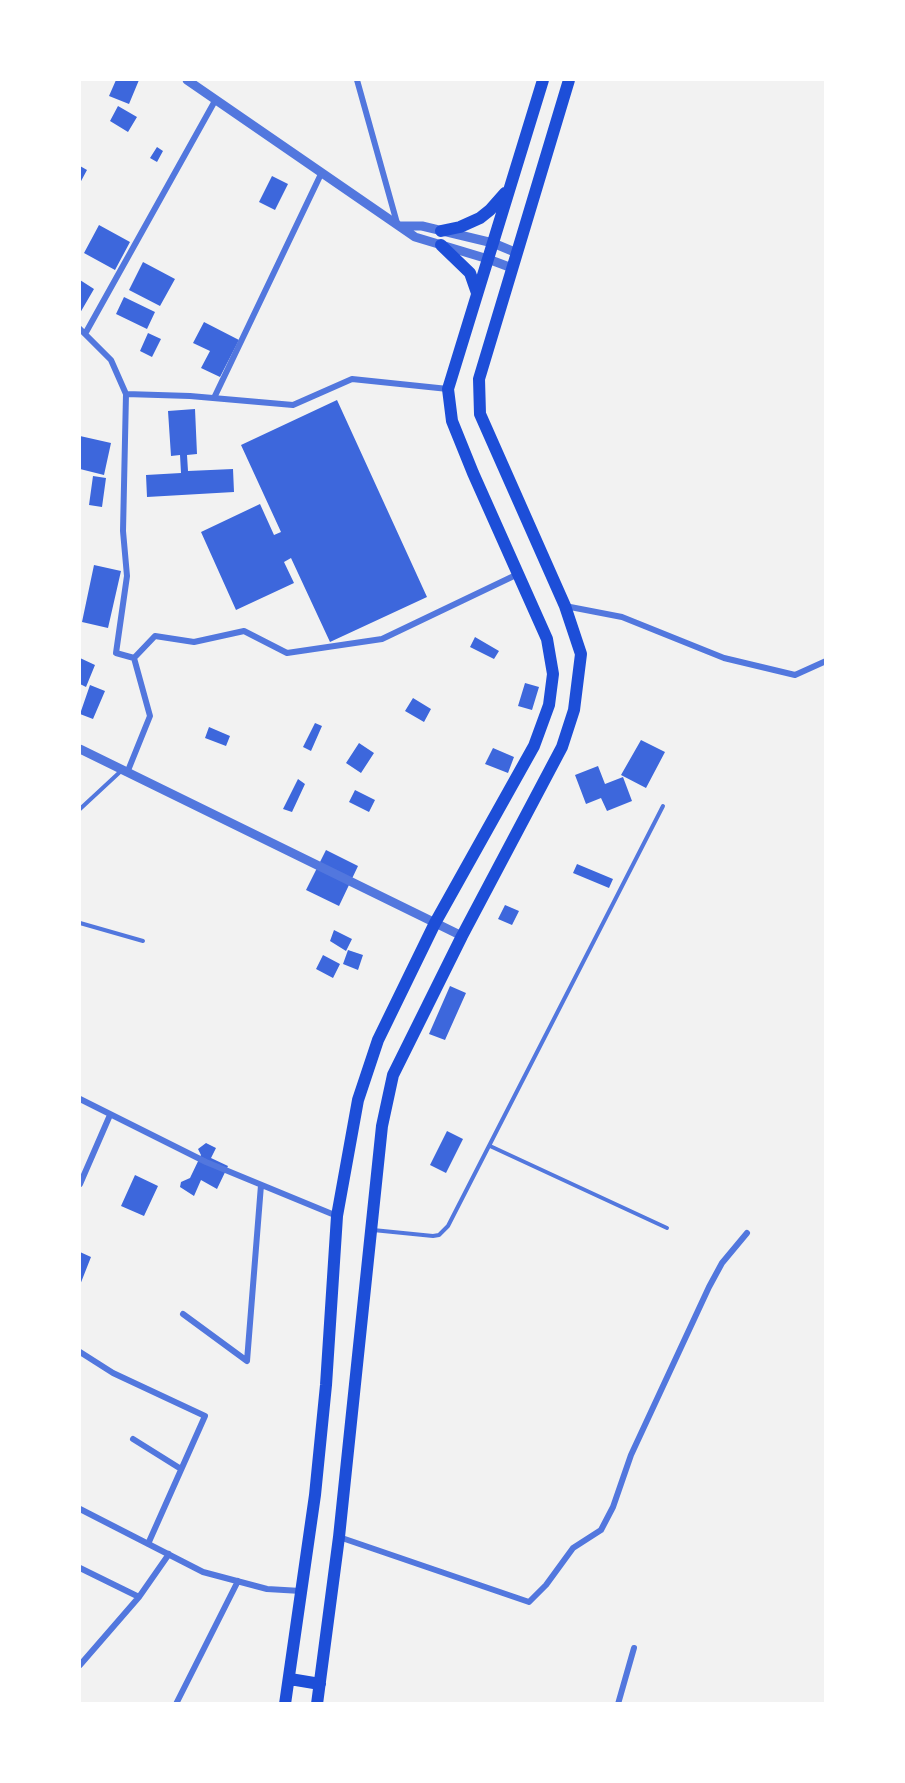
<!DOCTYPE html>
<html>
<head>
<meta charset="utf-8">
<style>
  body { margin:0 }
  #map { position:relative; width:905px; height:1783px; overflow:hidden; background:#f2f2f2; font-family:"Sofia Sans Condensed",sans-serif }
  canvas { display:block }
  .frame { position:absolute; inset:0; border:81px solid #fff; pointer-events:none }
</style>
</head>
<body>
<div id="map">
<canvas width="905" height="1783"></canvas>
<div class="frame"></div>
</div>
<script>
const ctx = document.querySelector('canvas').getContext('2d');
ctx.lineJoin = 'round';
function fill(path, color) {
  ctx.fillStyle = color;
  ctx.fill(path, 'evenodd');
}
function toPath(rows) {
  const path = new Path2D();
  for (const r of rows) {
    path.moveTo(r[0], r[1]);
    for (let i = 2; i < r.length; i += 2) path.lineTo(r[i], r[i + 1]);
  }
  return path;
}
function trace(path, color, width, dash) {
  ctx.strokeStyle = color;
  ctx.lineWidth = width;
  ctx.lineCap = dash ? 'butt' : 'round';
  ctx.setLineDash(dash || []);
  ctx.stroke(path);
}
const building = toPath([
  [116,80,139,80,129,104,109,96],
  [118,106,137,117,128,132,110,121],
  [157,147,163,151,157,162,150,158],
  [80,166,87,170,80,183],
  [272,176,288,184,275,210,259,202],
  [99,225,130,242,115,270,84,253],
  [143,262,175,279,160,306,129,290],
  [80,280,94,289,80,313],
  [124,297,155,312,147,329,116,314],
  [204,322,239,340,220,377,201,368,210,351,193,343],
  [148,333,161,339,152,357,140,351],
  [337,400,427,597,330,642,291,558,284,562,294,583,236,610,201,532,260,504,274,535,281,532,241,445],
  [195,409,197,454,187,455,188,471,233,469,234,492,147,497,146,475,181,473,180,455,171,456,168,411],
  [80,436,111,443,104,475,80,469],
  [93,476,106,478,102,507,89,505],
  [94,565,121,571,108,628,82,622],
  [475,637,499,651,494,659,470,647],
  [80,658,95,665,86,687,80,684],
  [525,683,539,687,532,710,518,706],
  [90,685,105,691,93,719,80,714],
  [413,698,431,709,424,722,405,711],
  [315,723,322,726,311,751,303,747],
  [209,727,230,736,226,746,205,738],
  [641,740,665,752,646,788,621,775],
  [359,743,374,753,361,773,346,763],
  [493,748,514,757,508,773,485,764],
  [598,766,605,784,623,777,632,801,607,811,601,798,586,804,575,775],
  [298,779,305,784,292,812,283,809],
  [355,790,375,800,369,812,349,802],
  [326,850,358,866,339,906,306,890],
  [577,864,613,879,609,888,573,873],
  [505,905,519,911,512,925,498,919],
  [334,930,352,939,346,951,330,941],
  [348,950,363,955,358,970,343,964],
  [323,955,340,964,333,978,316,969],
  [450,986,466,993,445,1040,429,1034],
  [447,1131,463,1139,446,1173,430,1165],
  [206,1143,216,1148,211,1158,228,1166,217,1189,201,1180,194,1196,180,1187,181,1182,190,1178,201,1155,198,1149],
  [135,1175,158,1186,144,1216,121,1206],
  [80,1252,91,1257,80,1285]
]);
const service = toPath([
  [80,809,121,771],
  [80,923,143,941],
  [490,1146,667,1228],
  [373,1230,433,1236,439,1235,448,1226,663,806]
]);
const minor = toPath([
  [357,80,397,223],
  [80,329,111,360,126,394,123,531,127,576,116,653,134,658,150,716,127,773],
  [85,334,216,99],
  [126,394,190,396,293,405,352,379,448,389],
  [214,398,321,174],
  [565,606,622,617,724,658,795,675,826,661],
  [134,658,155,636,194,642,244,631,287,653,382,639,518,574],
  [80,1099,206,1162,337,1216],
  [80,1184,110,1115],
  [183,1314,247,1361,261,1185],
  [80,1352,113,1373,205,1416,148,1544],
  [133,1439,181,1469],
  [80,1509,203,1572,267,1589,301,1591],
  [339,1537,529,1602,546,1585,573,1548,601,1530,613,1507,631,1455,709,1287,722,1263,747,1233],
  [80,1568,139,1597],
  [80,1665,139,1597,169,1554],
  [176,1704,238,1581],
  [618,1704,634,1648]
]);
const tertiary = toPath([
  [187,80,415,237,488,259,512,268],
  [400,226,422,226,493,243,517,253],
  [80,749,462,936]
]);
const primary = toPath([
  [441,231,460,227,480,218,490,210,505,193],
  [441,245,470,273,477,293],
  [290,1679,320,1684],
  [285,1704,315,1495,326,1385,337,1216,358,1100,378,1040,435,923,534,746,549,705,553,674,547,639,473,473,452,421,448,389,543,80],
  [317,1704,339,1537,382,1126,393,1075,462,936,562,747,574,710,581,654,565,606,480,414,479,379,569,80]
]);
fill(building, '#3d67dc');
trace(service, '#5277de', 4);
trace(minor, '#5277de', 6);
trace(tertiary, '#5277de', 9);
trace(primary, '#1d4ed8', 12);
</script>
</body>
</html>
